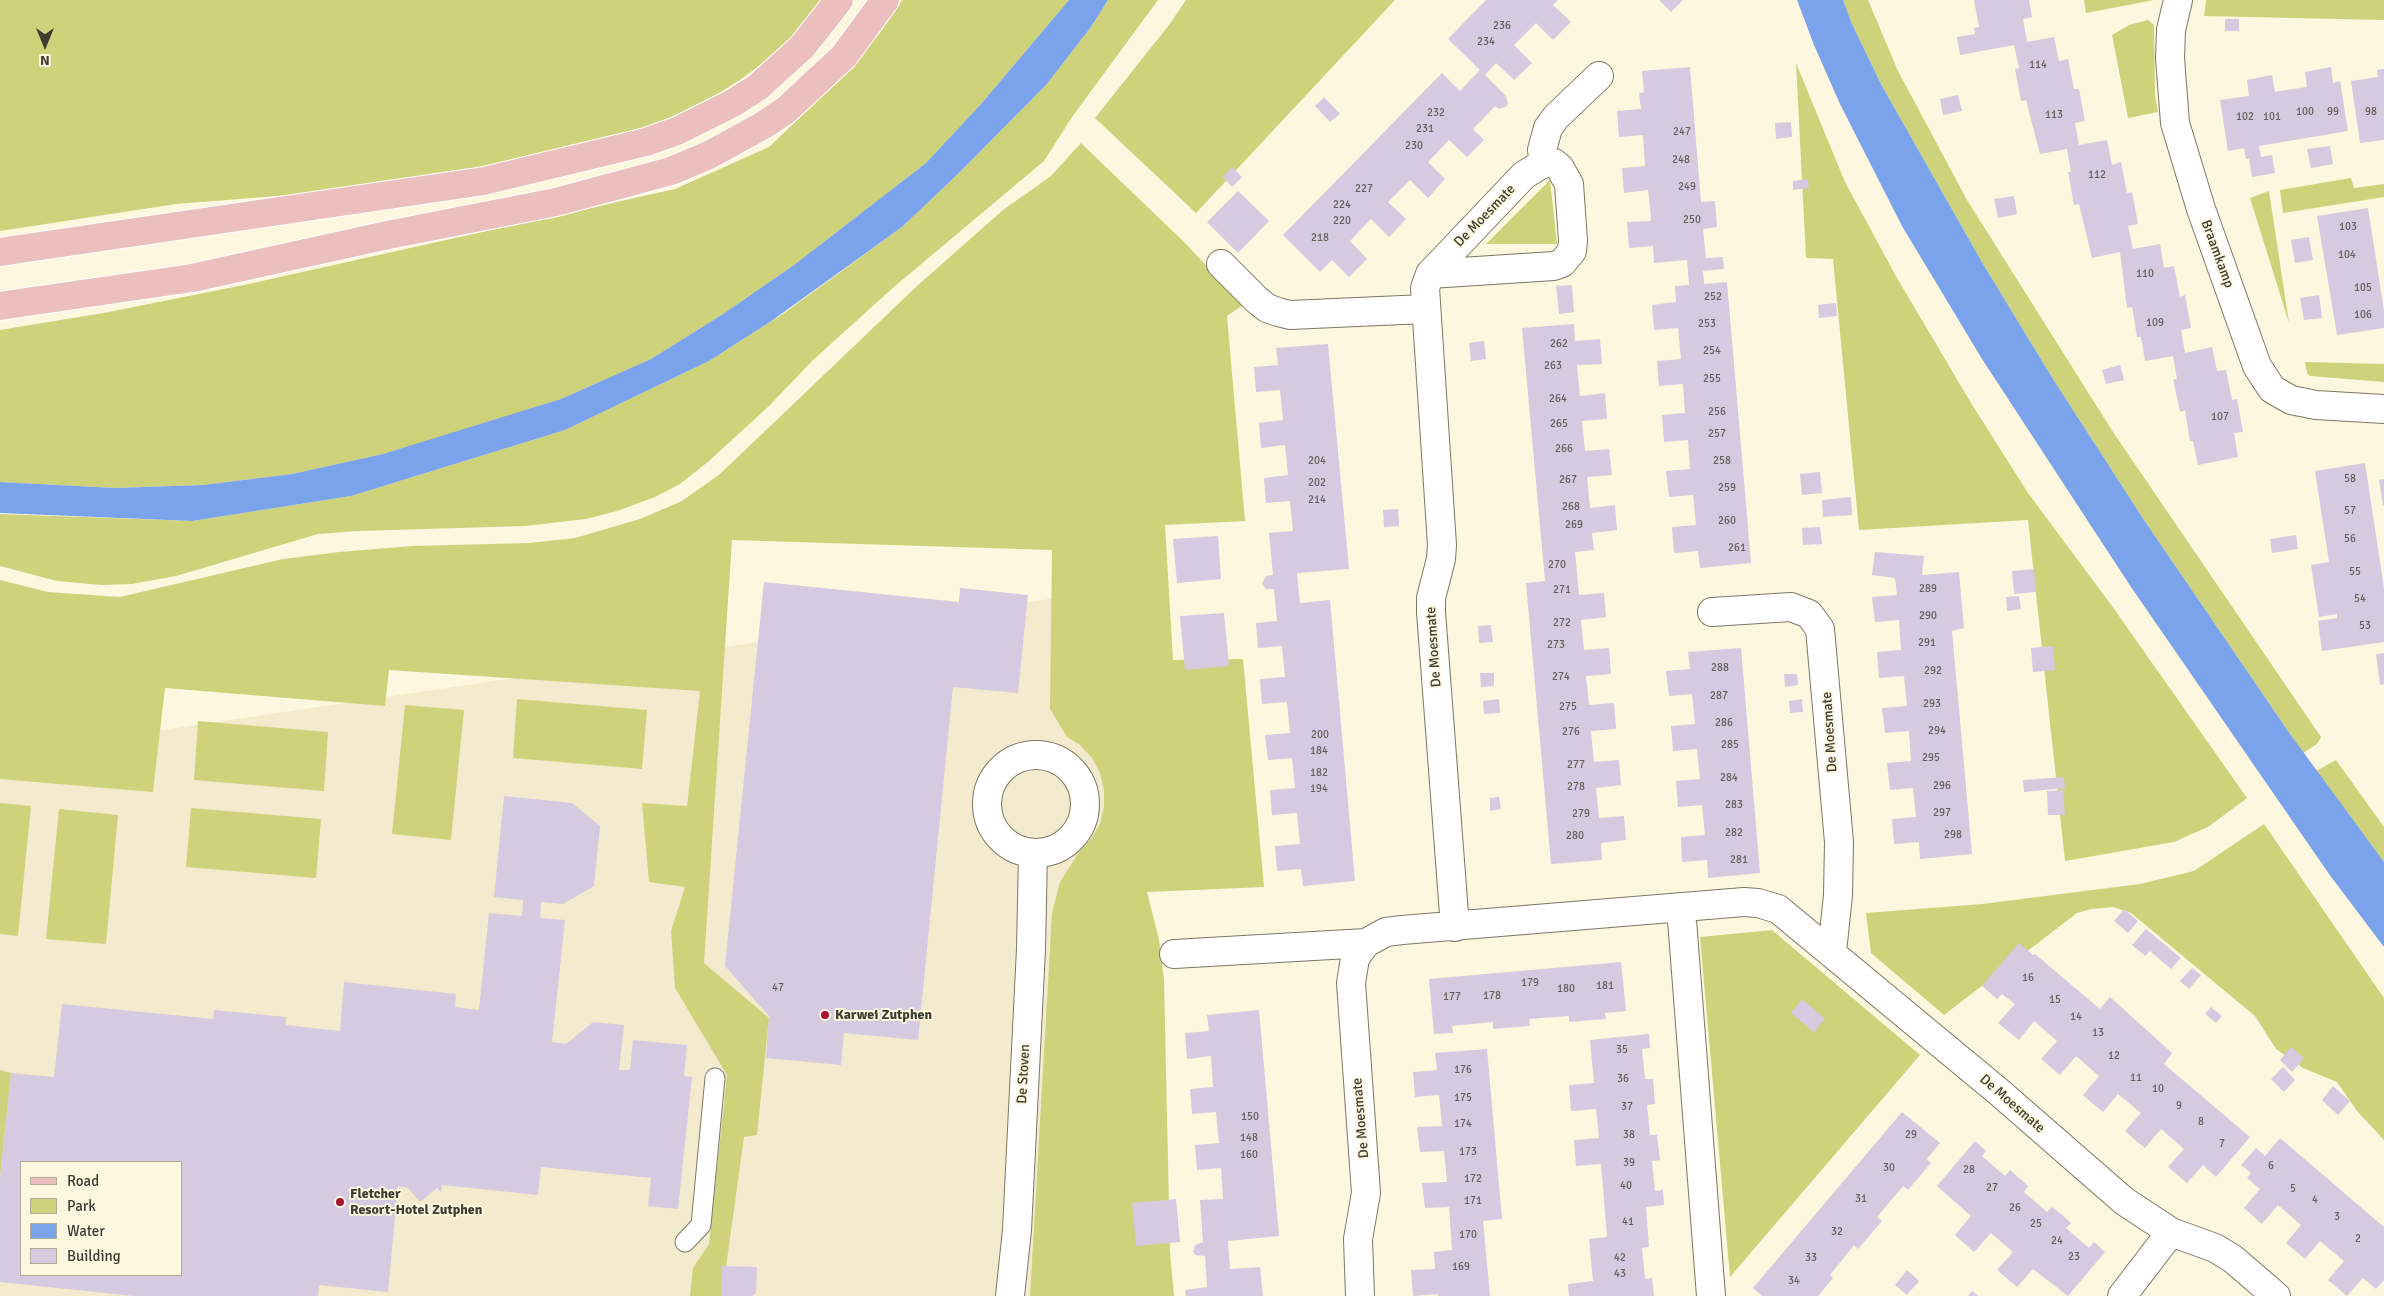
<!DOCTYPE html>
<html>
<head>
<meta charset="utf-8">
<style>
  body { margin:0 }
  #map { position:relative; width:2384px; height:1296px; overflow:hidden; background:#fdf7df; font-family:Signika,sans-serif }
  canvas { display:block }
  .legend { position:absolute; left:20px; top:1161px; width:162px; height:115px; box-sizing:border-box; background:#fdf7df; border:1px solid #b1ac9a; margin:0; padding:6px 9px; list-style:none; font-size:15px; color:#3e3b32 }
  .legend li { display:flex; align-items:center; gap:10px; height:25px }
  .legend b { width:25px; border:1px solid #b1ac9a }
  .north { position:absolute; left:20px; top:20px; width:50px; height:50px; -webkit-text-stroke:4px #fdf7df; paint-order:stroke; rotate:180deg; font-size:14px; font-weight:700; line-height:20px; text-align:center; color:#3e3b32 }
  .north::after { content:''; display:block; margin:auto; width:18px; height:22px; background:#3e3b32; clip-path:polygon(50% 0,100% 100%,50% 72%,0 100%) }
</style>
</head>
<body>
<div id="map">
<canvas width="2384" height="1296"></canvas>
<ul class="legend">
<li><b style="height:6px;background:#ecbfbf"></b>Road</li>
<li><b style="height:14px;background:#ced27b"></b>Park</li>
<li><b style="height:14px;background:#7aa3ec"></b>Water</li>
<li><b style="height:14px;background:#d5cadf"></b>Building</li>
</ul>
<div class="north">N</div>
</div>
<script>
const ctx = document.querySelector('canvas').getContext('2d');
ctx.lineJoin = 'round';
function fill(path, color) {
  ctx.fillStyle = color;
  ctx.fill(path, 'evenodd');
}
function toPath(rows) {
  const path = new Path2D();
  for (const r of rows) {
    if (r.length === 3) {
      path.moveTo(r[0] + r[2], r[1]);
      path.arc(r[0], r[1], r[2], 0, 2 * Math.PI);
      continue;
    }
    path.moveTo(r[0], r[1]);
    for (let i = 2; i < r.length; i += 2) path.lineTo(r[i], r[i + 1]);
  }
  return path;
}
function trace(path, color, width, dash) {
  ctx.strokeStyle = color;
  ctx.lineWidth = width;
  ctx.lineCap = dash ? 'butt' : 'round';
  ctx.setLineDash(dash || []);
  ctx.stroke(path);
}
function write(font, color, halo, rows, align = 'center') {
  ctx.font = font + ' Signika,sans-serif';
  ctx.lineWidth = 4;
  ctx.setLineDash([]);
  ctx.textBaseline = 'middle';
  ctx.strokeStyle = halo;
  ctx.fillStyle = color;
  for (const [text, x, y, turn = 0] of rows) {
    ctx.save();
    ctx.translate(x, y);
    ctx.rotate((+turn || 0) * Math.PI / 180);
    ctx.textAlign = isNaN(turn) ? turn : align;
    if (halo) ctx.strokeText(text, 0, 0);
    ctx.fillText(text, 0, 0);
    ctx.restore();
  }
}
const built = toPath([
  [1076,595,1122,796,1044,1296,0,1296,0,754],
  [21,1162,181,1162,181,1275,21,1275]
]);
const green = toPath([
  [0,0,822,0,807,21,776,53,740,80,708,100,664,121,616,137,556,153,468,170,315,193,176,204,0,231],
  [902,0,1069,0,981,104,926,163,794,265,723,314,651,359,561,399,463,431,383,454,292,474,203,485,115,488,0,482,0,330,109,312,244,285,675,189,769,147,837,82,880,33],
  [1108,0,1158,0,1072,117,1044,161,895,286,812,361,769,406,709,461,680,484,655,497,617,511,586,519,525,526,358,531,318,534,176,576,132,584,102,585,57,581,0,566,0,514,192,521,351,496,565,430,709,361,783,314,902,227,958,174,1046,85,1091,27],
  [1186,0,1395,0,1196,213,1095,118,1169,25],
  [1843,0,1868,0,1898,71,1967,200,2113,432,2321,737,2317,744,2303,753,2144,520,2053,379,1983,264,1882,86,1852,24],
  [2084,0,2154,0,2086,13],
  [2206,0,2384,0,2384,20,2204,16],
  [2148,20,2154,25,2155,95,2158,112,2128,118,2112,35,2129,25],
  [1796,63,1845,182,1897,278,1971,403,2028,493,2112,606,2247,798,2208,827,2174,842,2065,861,2028,520,1859,530,1833,259,1806,258],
  [1081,143,1185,243,1243,305,1227,316,1245,521,1165,525,1173,660,1243,659,1264,887,1147,892,1159,940,1164,979,1170,1252,1174,1296,1030,1296,1052,913,1060,882,1079,852,1091,839,1100,824,1104,807,1104,790,1100,773,1092,758,1080,745,1067,737,1050,709,1052,550,732,540,704,963,769,1018,757,1135,744,1137,722,1296,690,1296,693,1268,709,1244,727,1075,675,988,671,931,685,887,649,882,642,803,687,806,700,691,389,670,385,706,165,688,153,792,0,779,0,580,48,592,120,597,283,559,339,552,412,546,529,543,575,538,640,519,682,501,720,474,917,286,1003,210,1051,176],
  [2351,178,2354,188,2384,184,2384,197,2283,213,2280,190],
  [1550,180,1557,244,1486,244],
  [2269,191,2289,323,2250,198],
  [2305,362,2384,364,2384,382,2310,376,2307,373],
  [517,699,647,710,642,769,513,758],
  [405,705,464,710,451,840,392,834],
  [198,721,328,732,324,791,194,780],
  [2336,760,2384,827,2384,862,2316,771],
  [0,803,31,806,18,936,0,934],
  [191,808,321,819,316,878,186,867],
  [59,809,118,815,106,944,46,939],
  [2264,824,2384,998,2384,1140,2357,1111,2337,1082,2303,1068,2276,1049,2255,1016,2131,913,2113,907,2091,909,2077,913,1944,1015,1871,953,1866,913,1982,904,2140,884,2194,871],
  [1772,930,1920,1055,1730,1277,1700,937],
  [0,1070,11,1073,0,1178]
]);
const water = toPath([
  [1069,0,1108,0,1091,27,1046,85,958,174,902,227,770,322,709,361,565,430,351,496,192,521,0,513,0,482,115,488,203,485,292,474,383,454,561,399,651,359,723,314,794,265,926,163,981,104],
  [1797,0,1843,0,1852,24,1882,86,1983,264,2053,379,2144,520,2290,734,2384,862,2384,947,2329,874,2131,587,1982,359,1902,226,1840,104,1814,45]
]);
const building = toPath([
  [1486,0,1558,0,1553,5,1571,22,1553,40,1536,23,1514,45,1532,63,1514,80,1496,63,1485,75,1505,95,1508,103,1507,106,1499,109,1495,106,1473,129,1484,140,1467,157,1449,140,1428,162,1445,179,1428,198,1410,180,1388,202,1406,219,1389,237,1371,219,1350,241,1367,259,1349,277,1332,260,1320,272,1283,235,1442,73,1460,91,1480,70,1448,39],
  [1659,0,1683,0,1671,12],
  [1974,0,2029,0,2032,17,2023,19,2027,42,2054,37,2059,61,2068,59,2074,89,2079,89,2085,121,2075,123,2079,145,2107,140,2112,165,2121,162,2127,193,2132,192,2138,224,2128,226,2133,249,2160,244,2164,268,2174,266,2180,297,2185,295,2191,328,2181,330,2185,353,2212,347,2217,371,2226,370,2232,400,2237,399,2243,432,2234,433,2238,457,2198,465,2193,441,2190,441,2185,410,2180,412,2173,379,2177,379,2173,356,2145,361,2141,337,2137,337,2132,307,2127,308,2120,252,2092,258,2079,204,2074,205,2068,172,2071,172,2067,149,2040,154,2026,100,2021,101,2015,69,2019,68,2014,45,1960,55,1957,37,1975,34,1974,28,1979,27],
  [2225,19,2239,19,2239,31,2225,31],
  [1690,67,1701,202,1715,201,1717,227,1703,229,1706,258,1723,257,1724,269,1703,271,1704,284,1727,282,1751,563,1700,568,1698,551,1674,553,1672,527,1696,525,1693,495,1669,497,1666,471,1690,469,1688,440,1664,442,1662,415,1685,413,1683,384,1659,386,1657,361,1681,359,1678,328,1654,330,1652,305,1676,302,1675,286,1689,285,1687,260,1654,263,1653,246,1629,248,1627,222,1651,221,1650,207,1648,190,1624,193,1622,168,1645,166,1644,150,1643,135,1619,137,1617,111,1641,109,1639,93,1644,92,1642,71],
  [2331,67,2333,83,2340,81,2348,131,2259,146,2261,157,2272,155,2275,173,2252,177,2249,159,2246,159,2244,148,2228,151,2220,100,2249,96,2247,80,2272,75,2275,92,2280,91,2307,87,2305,72],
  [2384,69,2384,140,2360,143,2351,81,2378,77,2377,70],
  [1958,95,1962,111,1943,115,1940,99],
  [1324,97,1340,114,1330,122,1315,106],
  [1791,122,1792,137,1776,139,1775,123],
  [2330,146,2333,164,2311,168,2307,149],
  [1232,167,1242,177,1232,187,1223,177],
  [1808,179,1809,188,1793,190,1793,181],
  [1238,191,1269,221,1238,253,1207,222],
  [2014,196,2017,214,1998,218,1994,199],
  [2368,208,2384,311,2384,328,2337,335,2317,216],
  [2309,237,2313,260,2295,263,2291,240],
  [1572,285,1574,312,1559,314,1556,286],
  [2319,295,2322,318,2304,320,2300,298],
  [1836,303,1837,316,1819,318,1818,305],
  [1574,324,1575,341,1600,339,1602,364,1577,365,1580,396,1605,393,1607,419,1582,421,1585,451,1609,449,1612,475,1587,477,1590,508,1615,505,1617,530,1592,533,1594,550,1575,552,1579,595,1604,593,1606,617,1581,620,1584,650,1609,648,1611,674,1586,676,1589,705,1614,703,1616,729,1591,731,1594,762,1619,760,1621,785,1596,788,1599,818,1624,816,1626,840,1601,843,1602,860,1551,864,1526,583,1545,581,1522,328],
  [1484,341,1486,359,1471,361,1469,343],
  [1328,344,1349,569,1297,573,1300,603,1330,600,1355,881,1303,886,1301,869,1277,871,1275,846,1300,844,1297,813,1272,815,1270,790,1295,788,1292,758,1268,760,1265,735,1290,733,1287,702,1262,704,1260,679,1285,677,1282,646,1258,648,1256,623,1277,621,1274,589,1266,589,1262,583,1266,576,1273,575,1269,533,1293,531,1290,501,1266,503,1264,478,1288,475,1285,445,1261,448,1259,423,1283,420,1280,390,1256,392,1254,367,1278,365,1276,348],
  [2120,365,2124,380,2106,384,2102,370],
  [2365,463,2384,588,2384,642,2322,651,2318,621,2337,618,2337,614,2319,617,2311,565,2329,562,2315,471],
  [1820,472,1822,493,1802,495,1800,474],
  [2384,479,2384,505,2383,505,2379,480],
  [1851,497,1852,515,1823,517,1822,500],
  [1398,509,1399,526,1384,527,1383,510],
  [1820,527,1822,544,1803,545,1802,528],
  [2296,535,2298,549,2272,553,2270,539],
  [1218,536,1221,579,1177,583,1173,539],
  [1875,552,1924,556,1922,575,1959,572,1964,628,1952,631,1972,854,1920,859,1919,842,1894,844,1892,819,1916,817,1913,788,1890,790,1887,763,1911,761,1909,731,1885,733,1882,708,1907,706,1904,676,1879,678,1877,652,1901,650,1899,620,1875,622,1872,597,1897,595,1895,578,1872,575],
  [2034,569,2036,592,2014,594,2012,571],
  [764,582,959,602,960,588,1028,595,1018,693,953,687,918,1040,844,1033,841,1065,766,1058,769,1016,725,966],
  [2019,596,2021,609,2007,611,2006,597],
  [1224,613,1229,666,1185,670,1180,616],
  [1491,625,1493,642,1479,643,1478,626],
  [2053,646,2055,670,2033,672,2031,648],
  [1741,648,1760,873,1708,878,1707,860,1682,862,1681,837,1705,835,1702,805,1678,807,1676,781,1700,779,1697,749,1673,751,1671,726,1695,724,1692,694,1669,696,1666,671,1690,669,1688,652],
  [2384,653,2384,684,2380,685,2376,654],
  [1480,673,1494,673,1494,686,1481,687],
  [1784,674,1797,674,1798,685,1785,687],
  [1499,699,1500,713,1484,714,1483,701],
  [1802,699,1803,712,1790,713,1789,701],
  [2064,777,2065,788,2024,792,2023,780],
  [2063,790,2065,815,2048,815,2047,791],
  [504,796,572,803,600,826,594,886,563,904,541,902,540,918,565,920,552,1042,566,1044,593,1022,624,1025,619,1070,630,1070,633,1040,687,1045,684,1076,692,1077,678,1209,648,1206,651,1178,541,1167,538,1195,442,1185,441,1192,437,1188,420,1202,408,1188,398,1186,388,1292,319,1285,318,1296,134,1296,0,1282,0,1178,11,1073,54,1077,62,1004,213,1019,214,1010,286,1017,286,1025,340,1031,344,982,456,994,455,1007,479,1010,489,913,522,916,523,900,494,897],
  [21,1162,181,1162,181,1275,21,1275],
  [1499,797,1501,809,1490,811,1490,798],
  [2124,909,2138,921,2128,933,2114,921],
  [2146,929,2181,958,2171,969,2150,951,2145,956,2132,945],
  [2019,943,2033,955,2035,954,2100,1009,2110,997,2172,1053,2164,1064,2250,1137,2216,1177,2203,1165,2187,1183,2168,1167,2184,1149,2161,1129,2145,1148,2135,1140,2125,1131,2141,1113,2118,1094,2103,1112,2093,1104,2083,1095,2099,1076,2076,1056,2060,1075,2041,1059,2057,1041,2034,1021,2019,1040,1998,1023,2015,1004,2002,994,1997,999,1982,986],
  [1621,962,1626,1011,1605,1013,1606,1019,1569,1022,1569,1016,1529,1019,1530,1026,1493,1029,1493,1022,1452,1026,1453,1033,1434,1034,1429,979],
  [2192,968,2201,975,2189,989,2180,981],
  [1802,999,1825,1019,1814,1032,1791,1013],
  [2211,1007,2222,1016,2216,1023,2205,1014],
  [1259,1010,1279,1236,1228,1241,1230,1269,1260,1267,1263,1296,1186,1296,1185,1290,1207,1287,1205,1256,1195,1255,1193,1252,1195,1245,1203,1242,1200,1200,1223,1199,1221,1168,1197,1170,1195,1145,1219,1143,1216,1112,1192,1114,1190,1089,1213,1087,1211,1056,1187,1059,1185,1033,1209,1031,1207,1015],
  [1649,1034,1650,1048,1642,1049,1645,1079,1653,1079,1655,1104,1647,1105,1650,1135,1657,1135,1660,1160,1652,1161,1655,1191,1663,1190,1664,1205,1646,1207,1649,1247,1642,1248,1645,1279,1652,1278,1654,1296,1569,1296,1568,1284,1593,1281,1589,1239,1607,1237,1601,1164,1576,1166,1574,1140,1599,1138,1596,1109,1571,1111,1569,1085,1594,1083,1590,1040],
  [2291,1047,2304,1058,2292,1072,2280,1060],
  [1487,1049,1502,1219,1483,1221,1490,1296,1438,1296,1438,1294,1413,1296,1411,1270,1435,1269,1434,1252,1452,1250,1449,1207,1425,1208,1422,1183,1447,1182,1444,1151,1420,1152,1417,1127,1442,1126,1439,1095,1415,1097,1413,1072,1437,1070,1435,1053],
  [2283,1067,2295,1080,2284,1092,2271,1079],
  [2333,1086,2350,1101,2338,1115,2322,1100],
  [1902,1112,1940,1143,1927,1159,1931,1163,1908,1190,1903,1186,1877,1217,1882,1221,1858,1249,1854,1245,1830,1275,1833,1278,1818,1296,1762,1296,1753,1288],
  [2280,1138,2384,1227,2384,1280,2376,1289,2363,1278,2347,1296,2328,1280,2344,1261,2320,1241,2305,1259,2286,1243,2301,1225,2278,1205,2262,1224,2244,1208,2260,1189,2247,1178,2251,1173,2241,1165,2256,1148,2265,1156],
  [1975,1141,1986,1151,1982,1156,2005,1176,2010,1170,2028,1186,2024,1192,2047,1212,2052,1207,2061,1214,2071,1223,2066,1228,2089,1248,2094,1242,2105,1252,2068,1296,2033,1269,2017,1287,1997,1270,2013,1252,1991,1233,1974,1252,1955,1235,1971,1216,1937,1186],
  [1176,1199,1180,1242,1136,1246,1132,1203],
  [722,1266,757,1267,756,1293,752,1296,721,1296],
  [1907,1270,1919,1281,1907,1295,1895,1285],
  [1972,1291,1978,1296,1968,1296]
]);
const service = toPath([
  [685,1242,701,1225,715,1078]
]);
const minor = toPath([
  [2178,0,2171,30,2170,58,2175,123,2201,209,2257,366,2272,389,2291,400,2316,405,2384,409],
  [1544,163,1542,150,1548,128,1556,117,1599,76],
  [1221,264,1257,300,1267,308,1278,312,1290,315,1425,309],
  [1430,274,1524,175,1544,163,1554,163,1560,168,1569,184,1573,241,1572,251,1562,263,1554,266,1430,274,1425,288,1442,545,1441,559,1431,598,1431,612,1455,927],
  [1712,612,1791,607,1809,614,1820,629,1839,842,1838,895,1832,952],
  [1036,804,49],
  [1681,907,1711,1296],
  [1174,954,1366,943],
  [1010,1296,1017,1230,1031,949,1033,853],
  [1360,1296,1358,1239,1366,1193,1351,983,1355,958,1366,943,1386,932,1402,930,1744,902,1758,903,1778,909,1999,1092,2124,1201,2171,1232,2215,1248,2233,1259,2276,1296],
  [2122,1296,2171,1232]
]);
const primary = toPath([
  [0,252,484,181,646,142,677,131,733,103,758,87,802,47,839,0],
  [0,306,192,278,388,235,556,202,671,171,709,155,762,126,786,110,844,56,885,0]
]);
const markers = [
  [825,1015,5,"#a91132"],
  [340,1202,5,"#a91132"]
];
const numberNames = [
  ["236",1502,26],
  ["234",1486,42],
  ["114",2038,65],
  ["100",2305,112],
  ["99",2333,112],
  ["98",2371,112],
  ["232",1436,113],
  ["113",2054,115],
  ["102",2245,117],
  ["101",2272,117],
  ["231",1425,129],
  ["247",1682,132],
  ["230",1414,146],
  ["248",1681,160],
  ["112",2097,175],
  ["249",1687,187],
  ["227",1364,189],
  ["224",1342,205],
  ["250",1692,220],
  ["220",1342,221],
  ["103",2348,227],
  ["218",1320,238],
  ["104",2347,255],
  ["110",2145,274],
  ["105",2363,288],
  ["252",1713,297],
  ["106",2363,315],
  ["109",2155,323],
  ["253",1707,324],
  ["262",1559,344],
  ["254",1712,351],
  ["263",1553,366],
  ["255",1712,379],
  ["264",1558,399],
  ["256",1717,412],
  ["107",2220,417],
  ["265",1559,424],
  ["257",1717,434],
  ["266",1564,449],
  ["204",1317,461],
  ["258",1722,461],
  ["58",2350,479],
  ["267",1568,480],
  ["202",1317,483],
  ["259",1727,488],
  ["214",1317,500],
  ["268",1571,507],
  ["57",2350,511],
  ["260",1727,521],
  ["269",1574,525],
  ["56",2350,539],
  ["261",1737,548],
  ["270",1557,565],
  ["55",2355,572],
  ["289",1928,589],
  ["271",1562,590],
  ["54",2360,599],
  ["290",1928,616],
  ["272",1562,623],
  ["53",2365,626],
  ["291",1927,643],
  ["273",1556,645],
  ["288",1720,668],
  ["292",1933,671],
  ["274",1561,677],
  ["287",1719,696],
  ["293",1932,704],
  ["275",1568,707],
  ["286",1724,723],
  ["294",1937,731],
  ["276",1571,732],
  ["200",1320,735],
  ["285",1730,745],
  ["184",1319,751],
  ["295",1931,758],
  ["277",1576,765],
  ["182",1319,773],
  ["284",1729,778],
  ["296",1942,786],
  ["278",1576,787],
  ["194",1319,789],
  ["283",1734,805],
  ["297",1942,813],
  ["279",1581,814],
  ["282",1734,833],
  ["298",1953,835],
  ["280",1575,836],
  ["281",1739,860],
  ["16",2028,978],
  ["179",1530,983],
  ["181",1605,986],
  ["47",778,988],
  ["180",1566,989],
  ["178",1492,996],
  ["177",1452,997],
  ["15",2055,1000],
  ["14",2076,1017],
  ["13",2098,1033],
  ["35",1622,1050],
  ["12",2114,1056],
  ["176",1463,1070],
  ["11",2136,1078],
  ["36",1623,1079],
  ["10",2158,1089],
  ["175",1463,1098],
  ["9",2179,1106],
  ["37",1627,1107],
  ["150",1250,1117],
  ["8",2201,1122],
  ["174",1463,1124],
  ["38",1629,1135],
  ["29",1911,1135],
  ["148",1249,1138],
  ["7",2222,1144],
  ["173",1468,1152],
  ["160",1249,1155],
  ["39",1629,1163],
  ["6",2271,1166],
  ["30",1889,1168],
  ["28",1969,1170],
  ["172",1473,1179],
  ["40",1626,1186],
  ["27",1992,1188],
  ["5",2293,1189],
  ["31",1861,1199],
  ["4",2315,1200],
  ["171",1473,1201],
  ["26",2015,1208],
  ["3",2337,1217],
  ["41",1628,1222],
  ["25",2036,1224],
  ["32",1837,1232],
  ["170",1468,1235],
  ["2",2358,1239],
  ["24",2057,1241],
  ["23",2074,1257],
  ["42",1620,1258],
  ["33",1811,1258],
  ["169",1461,1267],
  ["43",1620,1274],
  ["34",1794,1281]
];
const streetNames = [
  ["De Moesmate",1485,216,-46],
  ["Braamkamp",2217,254,70],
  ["De Moesmate",1434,647,-94],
  ["De Moesmate",1830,732,-94],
  ["De Stoven",1024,1074,-87],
  ["De Moesmate",2012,1104,41],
  ["De Moesmate",1361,1118,-95]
];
const poiNames = [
  ["Karwei Zutphen",835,1015],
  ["Fletcher",350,1194],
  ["Resort-Hotel Zutphen",350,1210]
];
fill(built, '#f4ebce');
fill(green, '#ced27b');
fill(water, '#7aa3ec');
fill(building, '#d5cadf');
trace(service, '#7c7762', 21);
trace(minor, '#7c7762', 30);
trace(primary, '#fff', 30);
trace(service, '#fff', 19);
trace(minor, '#fff', 28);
trace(primary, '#ecbfbf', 28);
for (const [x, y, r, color] of markers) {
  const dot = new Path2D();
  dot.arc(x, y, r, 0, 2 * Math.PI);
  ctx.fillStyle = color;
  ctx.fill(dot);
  trace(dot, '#fdf7df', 2);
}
write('11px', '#645f5d', null, numberNames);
write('14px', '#3e3b32', '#fdf7df', streetNames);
write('bold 14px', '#3e3b32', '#fdf7df', poiNames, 'left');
</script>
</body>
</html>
